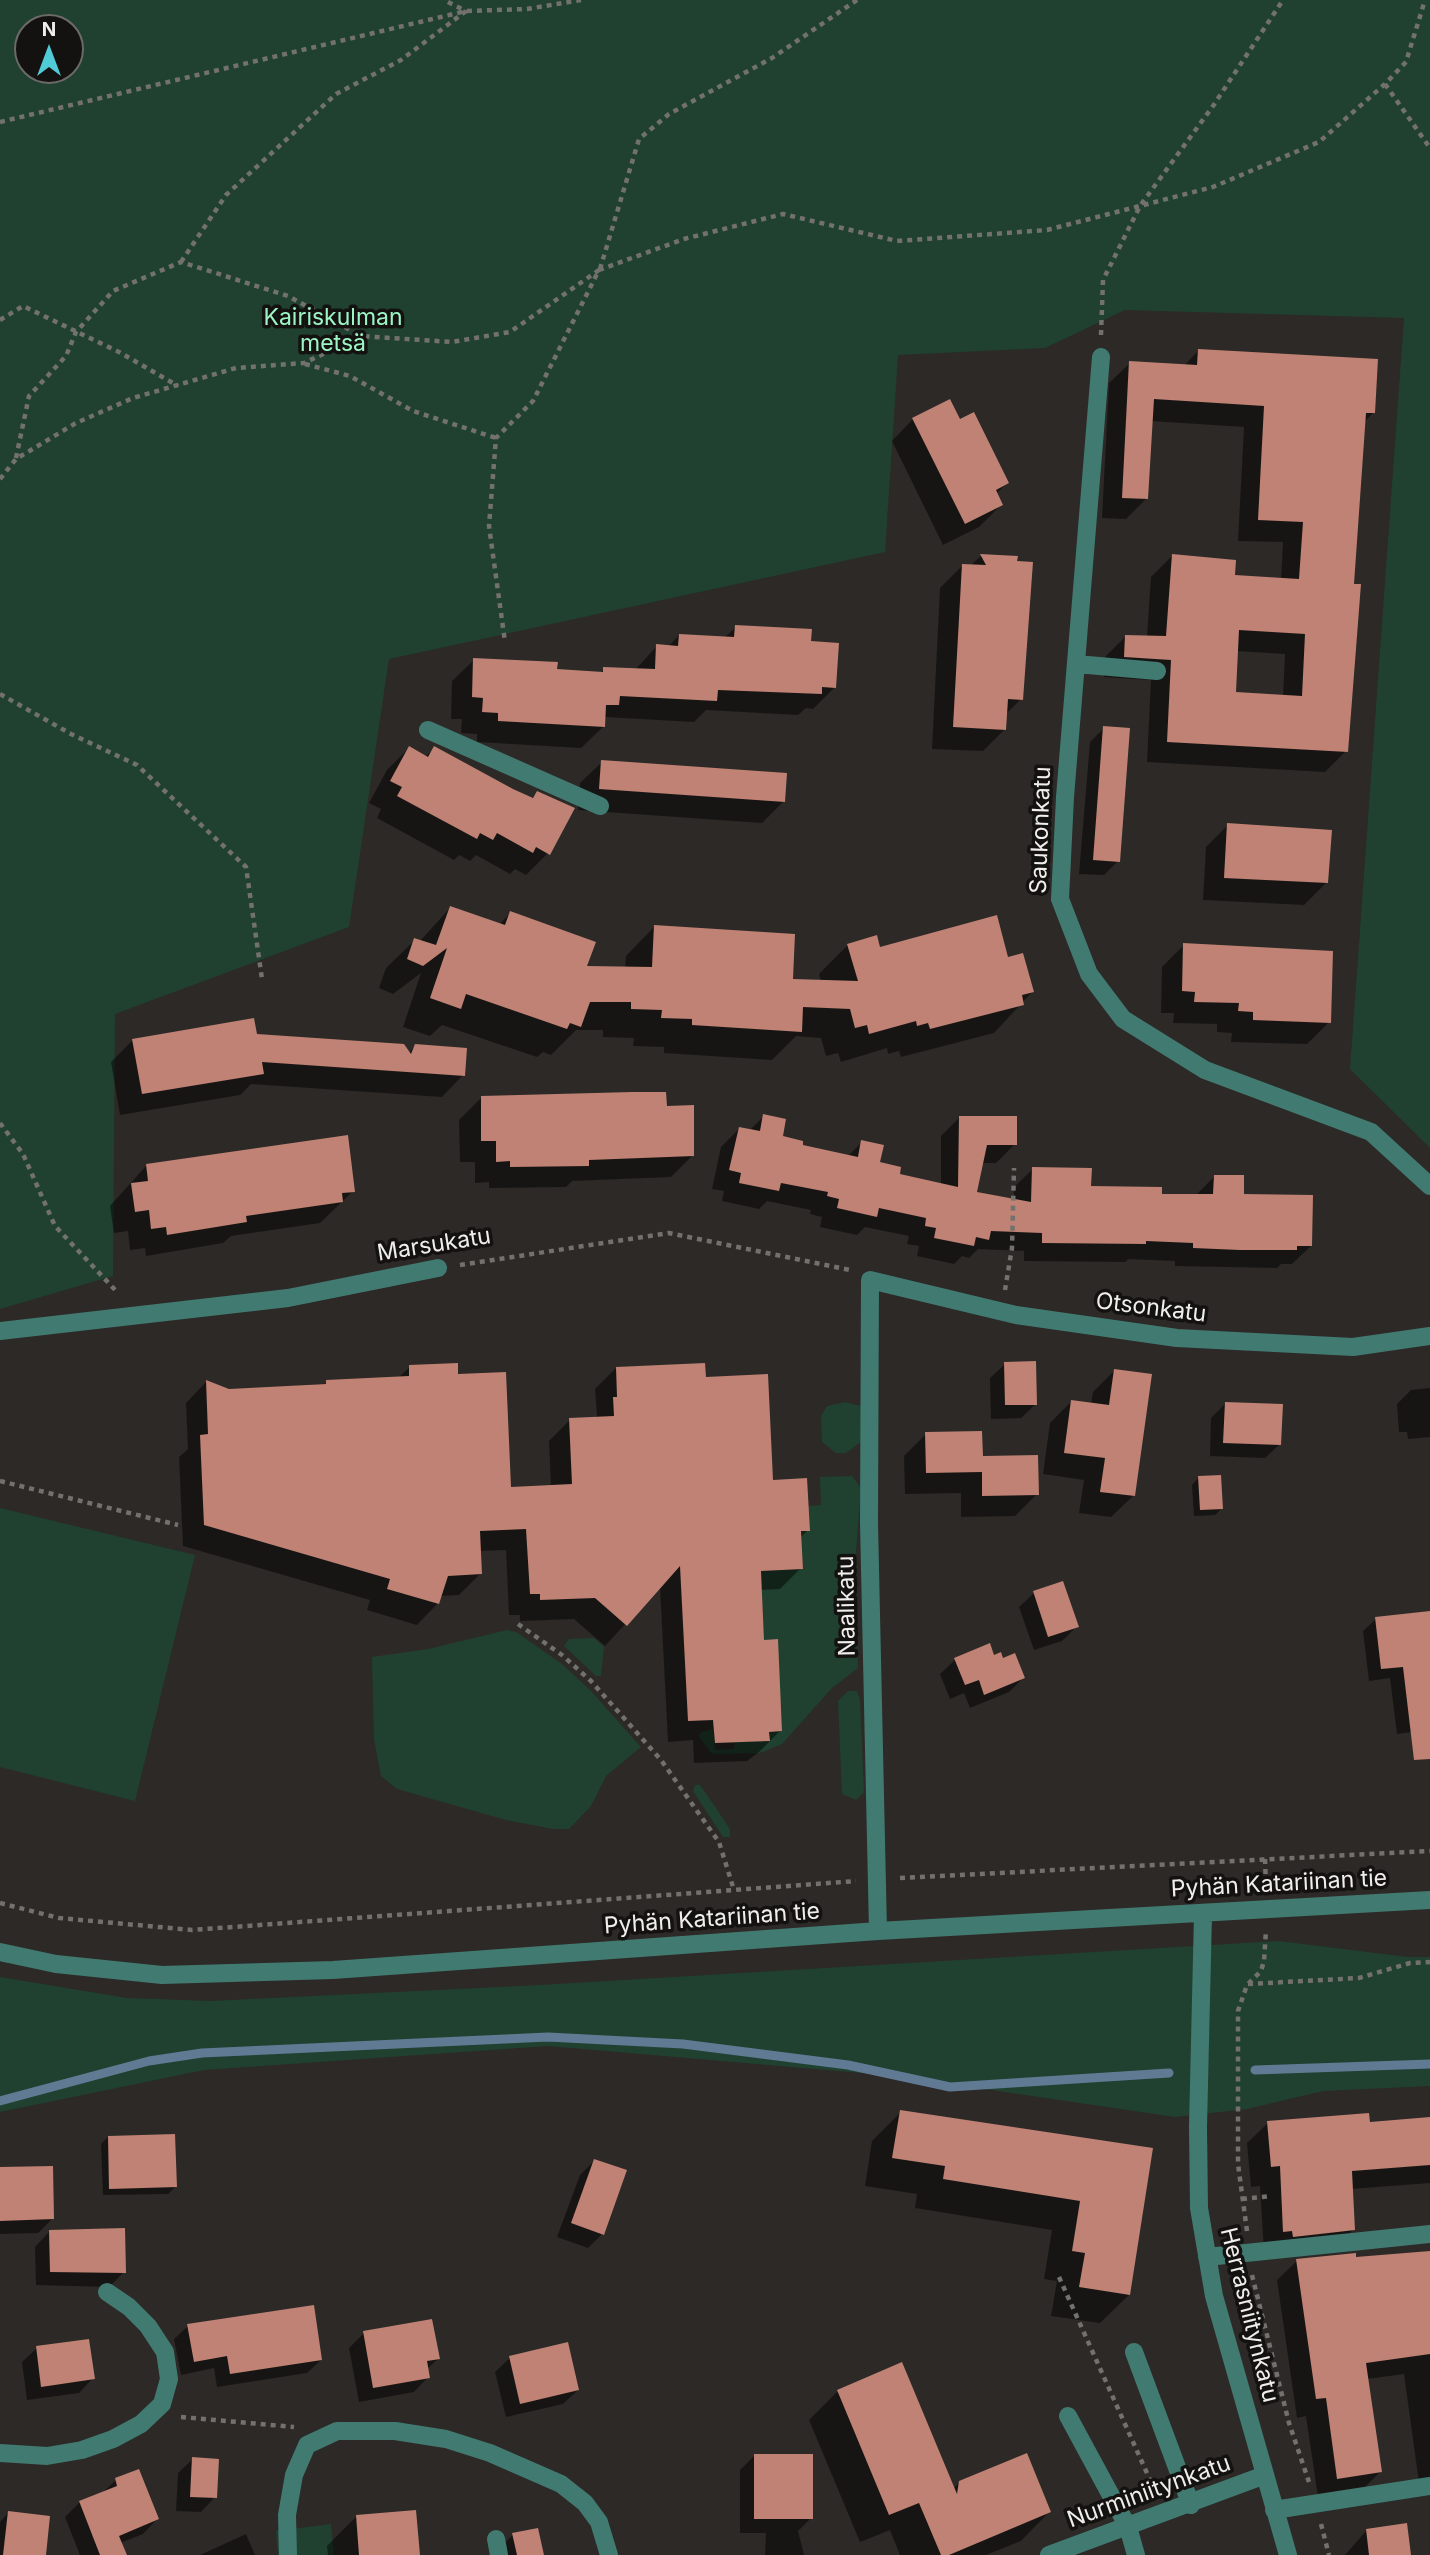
<!DOCTYPE html>
<html>
<head>
<meta charset="utf-8">
<style>
  body { margin:0 }
  #map { position:relative; width:1430px; height:2555px; overflow:hidden; background:#2c2926; font-family:Inter,sans-serif }
  canvas { display:block }
  .north { position:absolute; left:14px; top:14px; width:70px; height:70px; box-sizing:border-box; background:#131210; border:2px solid #6b6a68; border-radius:50%; rotate:0deg; font-size:19px; font-weight:700; line-height:28px; text-align:center; color:#f0eeec }
  .north::after { content:''; display:block; margin:auto; width:24px; height:32px; background:#52cbd8; clip-path:polygon(50% 0,100% 100%,50% 72%,0 100%) }
</style>
</head>
<body>
<div id="map">
<canvas width="1430" height="2555"></canvas>
<div class="north">N</div>
</div>
<script>
const ctx = document.querySelector('canvas').getContext('2d');
ctx.lineJoin = 'round';
function fill(path, color) {
  ctx.fillStyle = color;
  ctx.fill(path, 'evenodd');
}
function toPath(rows) {
  const path = new Path2D();
  for (const r of rows) {
    path.moveTo(r[0], r[1]);
    for (let i = 2; i < r.length; i += 2) path.lineTo(r[i], r[i + 1]);
  }
  return path;
}
function trace(path, color, width, dash) {
  ctx.strokeStyle = color;
  ctx.lineWidth = width;
  ctx.lineCap = dash ? 'butt' : 'round';
  ctx.setLineDash(dash || []);
  ctx.stroke(path);
}
function write(font, color, halo, rows, align = 'center') {
  ctx.font = font + ' Inter,sans-serif';
  ctx.lineWidth = 7;
  ctx.setLineDash([]);
  ctx.textBaseline = 'middle';
  ctx.strokeStyle = halo;
  ctx.fillStyle = color;
  for (const [text, x, y, turn = 0] of rows) {
    ctx.save();
    ctx.translate(x, y);
    ctx.rotate((+turn || 0) * Math.PI / 180);
    ctx.textAlign = isNaN(turn) ? turn : align;
    if (halo) ctx.strokeText(text, 0, 0);
    ctx.fillText(text, 0, 0);
    ctx.restore();
  }
}
const green = toPath([
  [0,0,1430,0,1430,1148,1350,1069,1404,318,1125,310,1045,348,898,355,885,552,389,659,349,927,115,1014,113,1276,0,1309],
  [28,28,70,28,70,70,28,70],
  [845,1402,861,1406,862,1441,846,1453,836,1453,822,1442,821,1416,827,1406],
  [852,1476,861,1488,855,1565,858,1668,832,1688,782,1744,760,1753,712,1754,699,1737,701,1732,714,1729,715,1750,734,1749,735,1742,770,1740,769,1732,782,1731,781,1704,768,1704,777,1639,764,1640,761,1571,803,1569,801,1531,808,1506,821,1505,820,1477],
  [0,1508,195,1555,135,1801,0,1767],
  [507,1630,516,1632,562,1664,591,1691,641,1747,606,1776,591,1806,569,1829,553,1829,506,1820,397,1789,381,1776,374,1739,372,1657,428,1649],
  [594,1638,604,1647,601,1676,596,1676,564,1646,569,1639],
  [848,1691,857,1691,860,1700,864,1792,856,1800,842,1794,838,1701],
  [695,1785,700,1785,705,1792,730,1829,730,1837,723,1837,693,1791],
  [1278,1941,1408,1957,1430,1957,1430,2086,1323,2091,1247,2109,1175,2117,896,2076,548,2046,204,2070,0,2112,0,1977,127,1998,211,2001,540,1985],
  [331,2524,334,2555,278,2555,276,2531]
]);
const shadow = toPath([
  [1199,350,1373,413,1364,422,1352,585,1346,751,1325,772,1147,762,1151,680,1104,677,1105,657,1126,636,1147,637,1151,577,1172,556,1233,576,1281,579,1283,542,1238,541,1244,427,1151,421,1147,498,1126,519,1102,518,1109,383,1130,363,1184,366],
  [1236,651,1285,654,1283,697,1234,694],
  [913,419,959,421,1007,483,996,494,1001,505,979,527,943,545,892,441],
  [981,556,1016,558,1021,699,1005,715,1005,729,983,751,932,749,940,588,962,566,970,566],
  [736,627,810,642,835,687,813,709,806,708,798,715,706,710,694,722,605,717,603,727,581,748,477,742,477,734,461,733,462,719,451,719,452,681,474,660,556,671,600,674,604,669,635,670,657,646,668,647,679,635,724,638],
  [1104,728,1118,861,1104,875,1079,874,1090,742],
  [409,748,425,757,435,748,531,799,537,793,548,853,526,875,515,869,510,874,476,855,470,861,459,855,454,860,377,818,381,809,369,803,387,770],
  [602,762,784,801,762,823,578,810,580,783],
  [1228,825,1326,883,1304,905,1203,900,1206,847],
  [450,908,499,925,510,913,585,967,625,968,626,956,654,927,791,980,821,981,819,974,848,945,1007,960,1032,992,994,1033,901,1057,899,1051,888,1054,887,1048,841,1062,838,1053,826,1056,821,1038,796,1036,772,1060,664,1053,664,1047,633,1046,634,1038,603,1037,603,1030,576,1030,551,1055,543,1052,537,1057,442,1025,430,1036,403,1027,421,973,393,994,379,988,386,968,415,940,420,941],
  [1184,945,1329,1022,1307,1044,1231,1042,1232,1033,1217,1032,1217,1024,1173,1023,1174,1013,1161,1013,1162,967],
  [255,1036,409,1053,415,1046,463,1075,442,1097,251,1084,240,1095,120,1115,111,1062,133,1040],
  [481,1098,665,1107,693,1155,671,1177,572,1181,566,1187,489,1188,489,1182,475,1183,475,1162,460,1162,459,1120],
  [764,1116,781,1138,800,1147,847,1157,862,1142,878,1164,898,1176,941,1185,941,1136,960,1117,1015,1144,996,1163,982,1163,975,1193,1014,1201,1014,1187,1033,1169,1090,1188,1160,1195,1196,1195,1214,1177,1311,1246,1292,1264,1281,1264,1277,1268,1175,1266,1175,1261,1128,1259,1126,1262,1024,1261,1024,1251,978,1249,969,1258,962,1256,954,1264,917,1256,919,1246,907,1244,909,1236,865,1227,857,1235,820,1227,822,1217,810,1214,811,1210,767,1201,759,1209,722,1201,724,1191,712,1189,721,1147,739,1129,749,1131],
  [146,1166,353,1191,320,1223,231,1236,223,1243,146,1256,145,1248,130,1250,128,1231,114,1233,110,1206],
  [1005,1364,1036,1404,1021,1418,991,1419,990,1378],
  [410,1367,457,1376,509,1488,551,1486,549,1441,570,1420,593,1419,597,1416,595,1389,616,1368,704,1379,771,1482,808,1530,800,1538,801,1568,780,1589,760,1590,763,1642,781,1730,759,1752,747,1761,694,1763,693,1740,668,1742,660,1586,605,1646,574,1619,520,1621,520,1615,509,1615,506,1550,479,1551,480,1574,459,1595,440,1596,438,1603,417,1625,367,1610,370,1600,183,1546,179,1457,188,1449,186,1403,206,1382,229,1391,398,1378],
  [1115,1370,1133,1496,1111,1517,1079,1513,1084,1480,1043,1474,1050,1423,1072,1401,1091,1404,1093,1392],
  [1430,1388,1430,1437,1408,1439,1407,1432,1399,1432,1397,1404,1411,1390],
  [1225,1404,1280,1444,1265,1458,1210,1456,1211,1418],
  [926,1434,981,1458,1037,1494,1015,1516,961,1517,961,1493,905,1494,904,1456],
  [1198,1478,1222,1508,1215,1515,1194,1516,1192,1485],
  [1034,1593,1077,1626,1062,1641,1034,1650,1019,1607],
  [1430,1613,1430,1725,1419,1731,1397,1734,1390,1678,1369,1681,1363,1631,1376,1619],
  [989,1646,993,1657,1023,1678,1009,1692,970,1708,964,1693,950,1699,940,1674,955,1660],
  [901,2112,1151,2150,1129,2295,1100,2323,1051,2316,1057,2281,1044,2279,1052,2230,915,2208,917,2194,865,2186,872,2141],
  [1430,2119,1430,2183,1351,2189,1353,2230,1332,2250,1264,2251,1260,2186,1251,2187,1247,2143,1268,2123,1368,2124],
  [108,2137,175,2187,168,2194,103,2195,101,2144],
  [594,2161,602,2234,588,2248,557,2237,580,2175],
  [0,2169,52,2219,38,2233,0,2234],
  [49,2232,124,2272,109,2287,36,2285,35,2247],
  [1430,2253,1430,2489,1420,2490,1404,2374,1367,2379,1380,2472,1361,2491,1318,2497,1306,2416,1297,2418,1277,2280,1297,2261],
  [188,2326,321,2360,307,2373,217,2387,214,2368,181,2375,174,2339],
  [364,2333,438,2359,427,2369,428,2377,414,2392,359,2402,349,2348],
  [37,2348,93,2378,79,2393,27,2400,22,2362],
  [510,2358,578,2390,563,2404,506,2417,495,2372],
  [838,2391,953,2489,960,2482,1049,2512,1021,2541,986,2555,900,2555,890,2530,860,2542,809,2420],
  [754,2456,811,2518,798,2531,804,2555,765,2555,766,2533,740,2533,740,2470],
  [193,2459,215,2497,201,2512,176,2511,178,2473],
  [116,2480,157,2519,143,2534,120,2543,125,2555,80,2555,65,2517,80,2502,102,2493],
  [8,2513,44,2555,0,2555,0,2522],
  [356,2517,418,2555,328,2555,327,2546],
  [1367,2530,1410,2555,1345,2555],
  [246,2534,255,2555,200,2555],
  [513,2535,543,2555,500,2555,498,2549]
]);
const stream = toPath([
  [1255,2070,1430,2064],
  [0,2101,149,2061,202,2053,548,2037,683,2044,848,2065,950,2087,1169,2073]
]);
const building = toPath([
  [1198,349,1378,359,1375,413,1366,413,1354,584,1361,584,1348,752,1167,742,1171,660,1124,657,1125,635,1166,636,1172,554,1236,560,1235,575,1299,579,1303,522,1258,520,1264,406,1154,399,1148,499,1122,498,1129,361,1197,365],
  [1239,630,1305,634,1302,696,1236,692],
  [950,399,960,419,974,412,1009,483,996,490,1003,505,965,524,912,418],
  [980,554,1018,556,1017,561,1033,562,1023,700,1008,699,1006,730,953,727,962,564,986,565],
  [735,625,812,629,811,641,839,643,836,688,822,687,822,694,718,690,717,701,620,696,619,705,606,705,605,727,498,721,498,713,482,712,483,698,472,697,473,658,558,662,557,669,603,672,603,667,655,669,656,644,678,646,679,634,734,637],
  [1103,726,1130,728,1120,862,1093,860],
  [409,746,428,757,434,746,513,789,533,798,537,791,575,808,550,855,536,847,533,853,497,833,493,840,480,833,477,839,397,796,402,787,390,781],
  [601,760,787,773,785,802,599,789],
  [1227,823,1332,830,1328,883,1224,878],
  [450,906,505,925,510,911,596,942,587,966,652,967,654,925,795,934,793,979,858,981,847,944,877,935,880,947,997,915,1008,957,1023,953,1034,992,1022,995,1024,1005,930,1029,928,1023,917,1026,916,1021,869,1034,867,1025,855,1028,850,1009,803,1007,802,1032,692,1025,692,1019,661,1018,662,1010,631,1009,631,1002,590,1002,581,1027,570,1023,567,1029,466,994,461,1009,430,998,447,948,423,966,407,959,414,938,436,945],
  [1183,943,1333,951,1331,1023,1253,1020,1253,1012,1238,1011,1239,1003,1194,1002,1195,992,1182,991],
  [254,1018,257,1034,404,1044,411,1054,415,1044,467,1048,465,1076,262,1062,264,1074,142,1094,132,1039],
  [632,1092,666,1092,667,1106,694,1105,694,1156,589,1160,589,1166,510,1167,510,1161,496,1162,496,1141,481,1141,481,1096],
  [763,1114,786,1119,783,1136,803,1141,803,1145,858,1157,861,1140,884,1145,880,1162,901,1167,900,1174,958,1187,959,1116,1017,1116,1017,1145,987,1145,977,1192,1031,1202,1032,1167,1092,1168,1091,1186,1162,1187,1162,1194,1213,1194,1214,1175,1244,1175,1244,1194,1313,1195,1312,1246,1297,1246,1297,1250,1240,1250,1193,1248,1193,1243,1146,1241,1146,1244,1042,1243,1042,1233,991,1231,989,1240,976,1237,974,1246,934,1238,936,1228,925,1226,926,1218,879,1208,877,1217,837,1208,839,1199,827,1196,828,1192,781,1183,779,1191,739,1183,741,1173,729,1170,739,1127,760,1131],
  [348,1135,355,1192,342,1193,343,1202,246,1216,247,1222,167,1235,166,1227,151,1229,149,1210,135,1212,131,1183,148,1181,146,1164],
  [1036,1361,1037,1405,1005,1405,1004,1362],
  [458,1363,458,1374,506,1372,511,1487,572,1484,569,1418,614,1416,613,1397,617,1397,616,1367,705,1363,706,1377,768,1374,773,1480,807,1478,810,1531,801,1531,803,1569,761,1571,764,1640,778,1639,782,1731,769,1732,770,1741,715,1743,713,1720,688,1721,680,1566,627,1626,595,1598,540,1600,540,1594,530,1594,526,1529,480,1531,482,1574,448,1576,439,1604,387,1589,390,1579,204,1525,200,1435,208,1434,206,1380,229,1389,326,1384,326,1380,409,1376,409,1365],
  [1114,1369,1152,1374,1135,1496,1100,1492,1105,1458,1064,1453,1071,1400,1109,1405],
  [1225,1402,1283,1404,1281,1445,1223,1443],
  [982,1431,983,1456,1038,1455,1039,1495,982,1496,982,1472,926,1473,925,1432],
  [1221,1475,1223,1509,1200,1510,1198,1476],
  [1063,1581,1079,1627,1048,1637,1033,1591],
  [1430,1611,1430,1759,1414,1760,1403,1667,1381,1669,1375,1617],
  [990,1643,994,1655,1001,1652,1003,1658,1015,1653,1025,1678,984,1695,979,1680,965,1685,954,1658],
  [900,2110,1153,2148,1130,2295,1079,2287,1085,2253,1072,2251,1080,2201,943,2179,945,2166,892,2158],
  [1369,2113,1370,2122,1430,2117,1430,2165,1352,2171,1355,2230,1293,2237,1292,2231,1283,2232,1280,2166,1271,2167,1267,2121],
  [175,2134,177,2187,109,2189,108,2136],
  [594,2159,627,2170,604,2235,571,2223],
  [53,2166,54,2219,0,2221,0,2167],
  [125,2228,126,2273,50,2272,49,2230],
  [1430,2251,1430,2354,1366,2363,1382,2472,1337,2479,1326,2398,1316,2399,1296,2259,1356,2253,1356,2257],
  [314,2305,322,2360,230,2374,227,2356,194,2362,187,2324],
  [432,2319,440,2359,427,2361,430,2378,373,2388,363,2331],
  [89,2339,95,2379,41,2387,36,2346],
  [568,2342,579,2390,520,2404,509,2356],
  [902,2362,957,2494,959,2481,1027,2453,1051,2512,949,2555,941,2555,919,2503,889,2515,837,2390],
  [754,2454,813,2454,813,2519,754,2519],
  [192,2457,219,2459,217,2498,190,2497],
  [139,2469,159,2519,119,2536,127,2555,100,2555,79,2501,117,2486,115,2478],
  [416,2510,420,2555,359,2555,356,2515],
  [8,2511,50,2516,46,2555,3,2555],
  [1407,2523,1411,2555,1369,2555,1366,2529],
  [538,2528,544,2555,517,2555,512,2533]
]);
const path = toPath([
  [1385,84,1430,148],
  [0,122,466,11,527,9,581,0],
  [181,262,226,195,336,94,401,60,466,11,444,0],
  [600,269,639,139,669,114,772,58,857,0],
  [599,270,684,239,783,214,897,241,1047,230,1213,187,1319,142,1385,84,1406,62,1425,0],
  [0,320,23,306,119,352,178,386],
  [1101,335,1103,280,1140,206,1213,106,1283,0],
  [305,364,350,376,413,411,496,438],
  [16,458,29,396,66,356,76,332,113,291,181,262,288,296,361,336],
  [0,479,16,459,76,423,133,398,236,368,304,363,361,336,452,342,510,332,599,270,533,401,496,438,489,526,505,642],
  [0,694,71,734,137,765,246,867,262,979],
  [0,1123,23,1154,55,1226,118,1293],
  [460,1265,669,1233,850,1270],
  [1005,1290,1012,1248,1014,1168],
  [0,1481,178,1525],
  [518,1624,562,1655,591,1681,661,1760,719,1842,734,1890],
  [1265,1859,1266,1887],
  [900,1878,1430,1851],
  [0,1903,59,1918,192,1930,856,1881],
  [1248,1984,1359,1978,1410,1963,1430,1962],
  [1242,2199,1271,2196],
  [1247,2231,1238,2164,1238,2011,1247,1985,1261,1971,1264,1961,1266,1930],
  [1252,2275,1289,2423,1309,2482],
  [1059,2277,1155,2491],
  [181,2417,294,2427],
  [1321,2524,1329,2555]
]);
const minor = toPath([
  [1101,357,1065,797,1060,899,1089,974,1123,1019,1205,1070,1371,1132,1430,1186],
  [1076,664,1157,671],
  [428,730,600,806],
  [0,1331,288,1298,438,1268],
  [1203,1914,1198,2127,1199,2208,1214,2296,1288,2555],
  [878,1931,869,1523,870,1280,1016,1315,1177,1338,1353,1347,1430,1336],
  [0,1952,56,1964,162,1975,333,1970,878,1931,1430,1900],
  [1207,2257,1430,2234],
  [1134,2352,1191,2505],
  [1068,2416,1128,2527,1136,2555],
  [0,2453,47,2456,82,2450,113,2439,141,2424,162,2404,169,2379,165,2352,148,2326,129,2307,107,2292],
  [1274,2510,1430,2486],
  [496,2539,499,2555],
  [288,2555,287,2515,294,2475,307,2445,337,2431,395,2431,446,2439,490,2453,561,2484,585,2503,599,2522,609,2555],
  [1049,2555,1265,2475]
]);
const parkNames = [
  ["Kairiskulman",333,318],
  ["metsä",333,344]
];
const streetNames = [
  ["Saukonkatu",1041,830,-88],
  ["Marsukatu",434,1245,-9],
  ["Otsonkatu",1151,1308,7],
  ["Naalikatu",847,1606,-91],
  ["Pyhän Katariinan tie",1279,1884,-3],
  ["Pyhän Katariinan tie",712,1919,-4],
  ["Herrasniitynkatu",1249,2315,76],
  ["Nurminiitynkatu",1149,2492,-20]
];
fill(green, '#204130');
fill(shadow, '#0007');
trace(stream, '#607a94', 9);
fill(building, '#bf8274');
trace(path, '#73716e', 4.5, [5, 5]);
trace(minor, '#417a71', 18);
write('23px', '#9df5c6', '#131210', parkNames);
write('23px', '#f0eeec', '#131210', streetNames);
</script>
</body>
</html>
